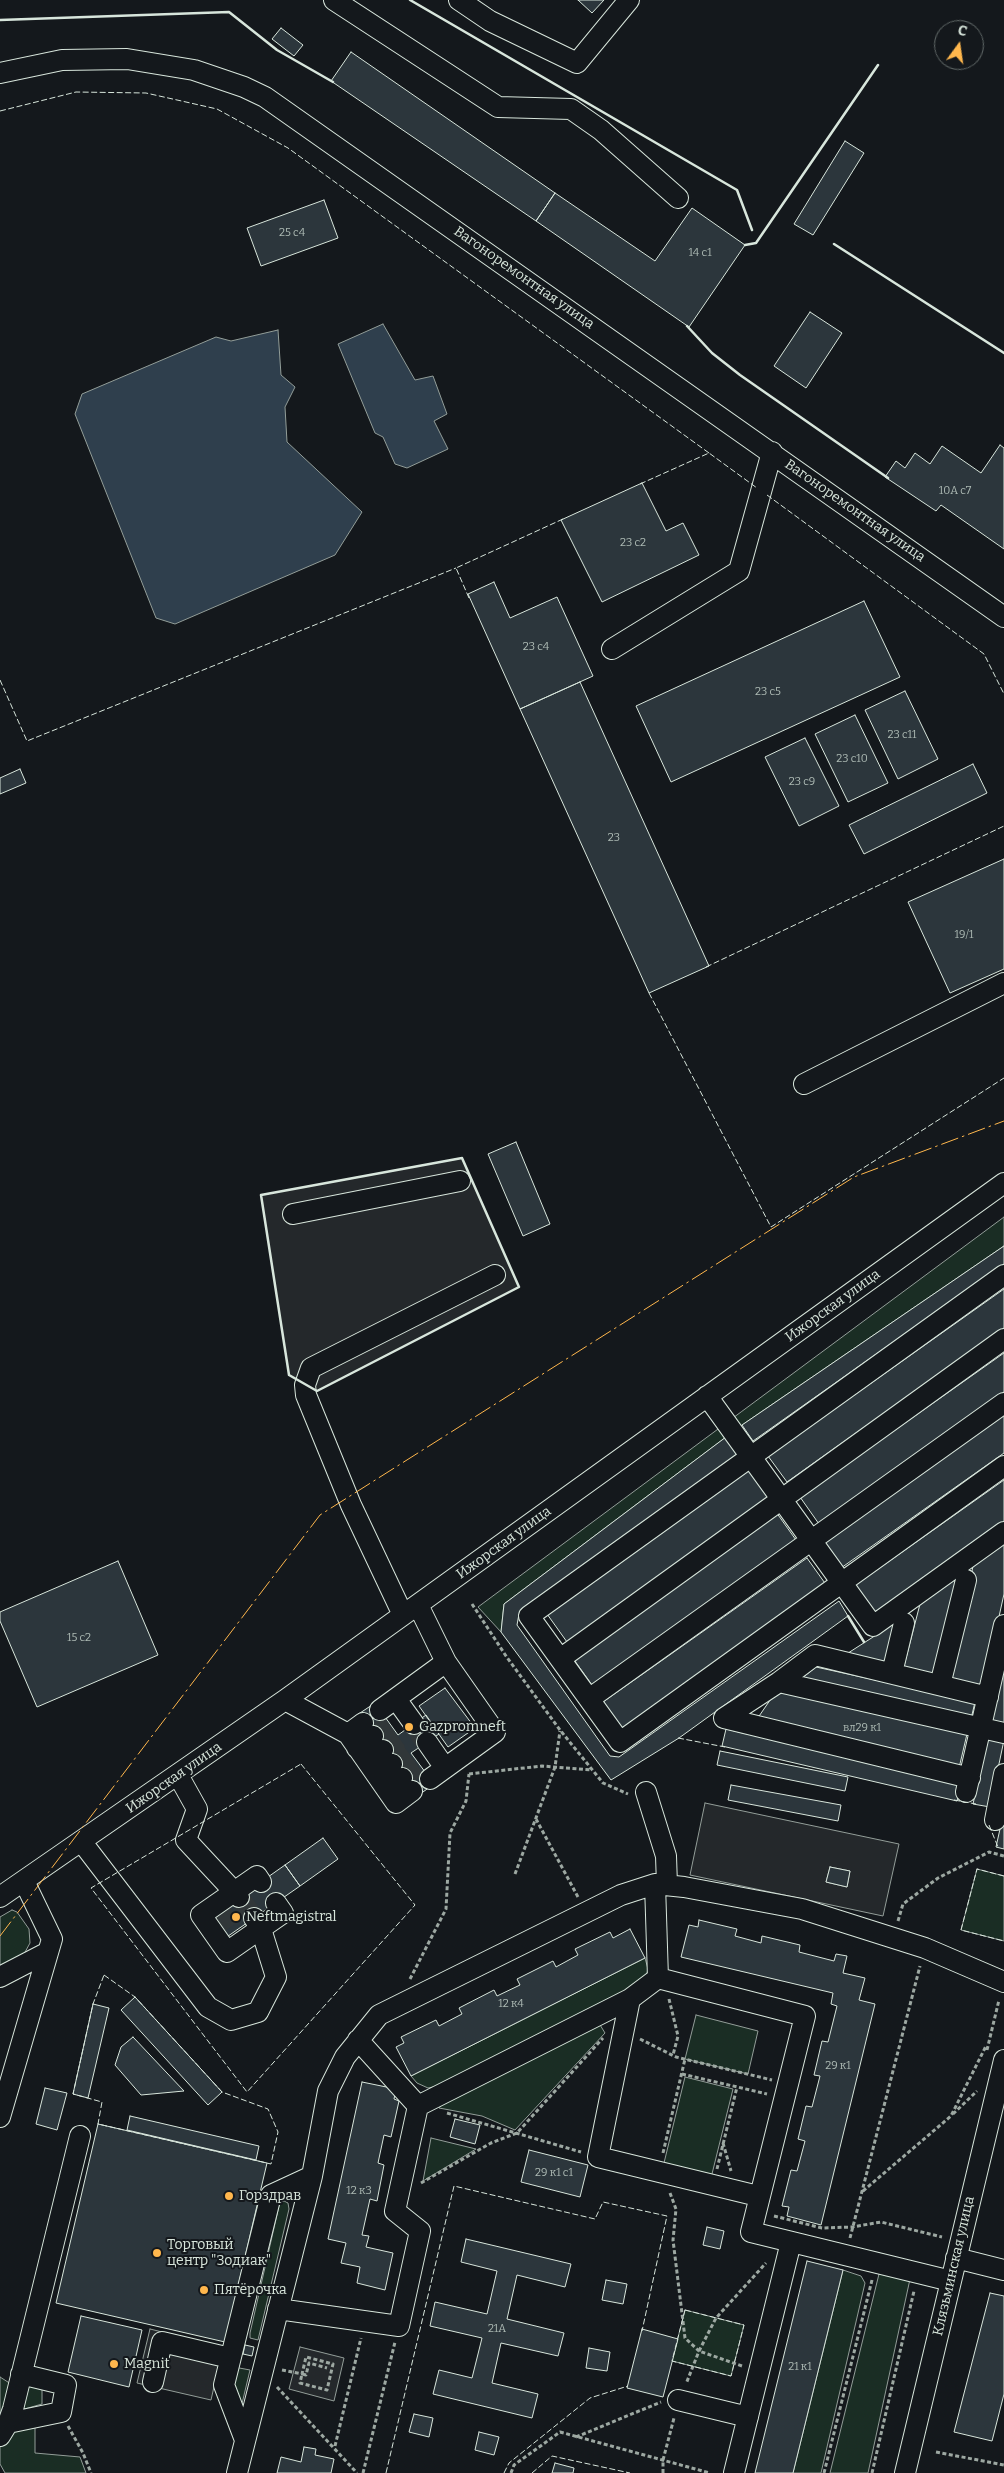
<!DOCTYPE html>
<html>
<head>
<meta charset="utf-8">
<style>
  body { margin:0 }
  #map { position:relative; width:1004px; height:2473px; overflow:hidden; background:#14181c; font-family:Bitter,serif }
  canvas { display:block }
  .north { position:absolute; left:934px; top:20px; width:50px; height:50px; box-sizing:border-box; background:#14181c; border:1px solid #626a69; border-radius:50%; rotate:14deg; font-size:14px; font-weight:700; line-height:20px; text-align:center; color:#d8e6dc }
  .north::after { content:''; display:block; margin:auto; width:18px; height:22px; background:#ffb74d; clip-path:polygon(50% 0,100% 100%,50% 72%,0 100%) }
</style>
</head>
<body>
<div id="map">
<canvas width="1004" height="2473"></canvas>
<div class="north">С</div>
</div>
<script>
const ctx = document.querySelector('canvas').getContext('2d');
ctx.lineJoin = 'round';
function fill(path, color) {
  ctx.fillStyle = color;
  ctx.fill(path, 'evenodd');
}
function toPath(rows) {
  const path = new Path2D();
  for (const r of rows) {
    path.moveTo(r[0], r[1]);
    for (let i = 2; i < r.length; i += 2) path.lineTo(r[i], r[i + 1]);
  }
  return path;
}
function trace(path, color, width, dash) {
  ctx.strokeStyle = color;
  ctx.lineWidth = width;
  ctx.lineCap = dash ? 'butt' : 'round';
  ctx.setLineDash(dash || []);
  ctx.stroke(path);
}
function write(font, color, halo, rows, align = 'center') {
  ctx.font = font + ' Bitter,serif';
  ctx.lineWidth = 4;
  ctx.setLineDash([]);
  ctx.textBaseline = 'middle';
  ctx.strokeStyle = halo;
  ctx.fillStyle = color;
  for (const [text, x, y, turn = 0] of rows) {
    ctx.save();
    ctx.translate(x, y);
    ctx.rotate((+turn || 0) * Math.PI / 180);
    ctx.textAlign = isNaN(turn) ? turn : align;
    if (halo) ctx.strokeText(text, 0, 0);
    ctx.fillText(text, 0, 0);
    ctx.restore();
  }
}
const green = toPath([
  [1004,1217,1004,1246,742,1425,504,1604,501,1632,478,1607,1004,1217],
  [977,1869,1004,1876,1004,1941,961,1930,977,1869],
  [12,1910,17,1912,29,1929,30,1943,24,1954,0,1968,0,1917,12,1910],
  [645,1958,648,1969,645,1981,438,2086,428,2088,417,2083,411,2076,645,1958],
  [696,2015,758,2031,748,2074,685,2059,696,2015],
  [597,2020,605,2033,515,2130,482,2116,439,2108,442,2099,597,2020],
  [685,2077,733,2089,711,2178,663,2167,685,2077],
  [431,2138,476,2149,423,2181,431,2138],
  [284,2201,288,2203,289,2209,258,2340,250,2338,250,2333,279,2206,284,2201],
  [843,2270,861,2276,865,2283,821,2473,793,2473,843,2270],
  [879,2274,910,2279,868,2473,830,2473,879,2274],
  [685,2310,744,2325,731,2376,672,2361,685,2310],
  [234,2367,250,2370,240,2412,229,2392,234,2367],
  [0,2377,11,2384,0,2420,0,2377],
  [29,2384,42,2389,42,2404,21,2410,29,2384],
  [35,2426,35,2453,80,2457,86,2473,5,2473,0,2464,0,2445,15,2428,35,2426]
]);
const parking = toPath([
  [462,1158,519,1287,317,1391,289,1375,261,1195,462,1158],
  [705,1803,899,1844,883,1916,690,1875,705,1803],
  [830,1867,850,1871,847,1887,826,1882,830,1867],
  [150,2329,223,2347,211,2400,137,2383,150,2329],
  [300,2347,344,2358,334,2401,289,2389,300,2347]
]);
const water = toPath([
  [383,324,415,380,433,376,447,414,434,421,448,449,407,468,395,464,383,437,375,433,338,344,383,324],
  [278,330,281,375,295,387,285,407,287,442,362,512,335,555,175,624,156,618,75,414,82,394,216,337,231,341,278,330]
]);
const building = toPath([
  [578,0,604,0,592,13,578,0],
  [281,28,303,45,294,56,272,39,281,28],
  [351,52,555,193,536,221,331,81,351,52],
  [845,141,864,153,813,235,794,224,845,141],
  [555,193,655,261,692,208,745,245,689,327,536,221,555,193],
  [324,200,338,238,261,266,247,228,324,200],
  [810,312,842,333,806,388,774,366,810,312],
  [1000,445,1004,448,1004,549,941,505,936,511,885,477,896,461,905,468,915,453,930,464,942,446,981,473,1000,445],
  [642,483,666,531,683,523,699,555,602,602,561,520,642,483],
  [494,582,510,618,557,597,593,676,520,709,468,594,494,582],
  [864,601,900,677,671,782,636,706,864,601],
  [580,682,709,966,649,993,520,709,580,682],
  [905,691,938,759,898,779,865,710,905,691],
  [855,715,888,783,848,802,815,734,855,715],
  [805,738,839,806,799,826,765,757,805,738],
  [973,764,987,793,864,854,849,825,973,764],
  [20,769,26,783,0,794,0,778,20,769],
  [1004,859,1004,969,950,993,908,902,1004,859],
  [516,1142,550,1224,523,1236,488,1154,516,1142],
  [1004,1246,1004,1264,753,1441,742,1425,1004,1246],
  [1004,1289,1004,1328,787,1482,768,1456,1004,1289],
  [1004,1353,1004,1392,819,1524,800,1497,1004,1353],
  [1004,1413,1004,1453,841,1568,822,1542,1004,1413],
  [726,1437,739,1455,519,1614,517,1625,610,1756,619,1757,839,1601,848,1616,679,1738,611,1780,501,1632,504,1604,726,1437],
  [751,1469,771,1497,567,1642,547,1614,751,1469],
  [1004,1480,1004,1524,876,1616,854,1586,1004,1480],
  [776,1512,796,1540,592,1685,572,1657,776,1512],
  [1004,1544,1004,1594,983,1689,949,1681,973,1566,1004,1544],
  [807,1558,827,1586,623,1730,603,1702,807,1558],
  [118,1561,158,1655,37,1707,0,1621,0,1612,118,1561],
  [959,1576,934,1677,903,1670,920,1604,959,1576],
  [898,1621,887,1666,845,1655,898,1621],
  [1004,1652,1004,1724,989,1720,1004,1652],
  [816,1667,975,1702,971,1719,797,1682,816,1667],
  [445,1688,475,1728,448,1747,419,1706,445,1688],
  [777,1690,967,1734,959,1768,755,1722,777,1690],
  [375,1703,398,1735,426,1715,439,1734,411,1753,434,1784,416,1797,357,1715,375,1703],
  [726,1729,961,1784,957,1801,722,1746,726,1729],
  [988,1737,1004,1740,990,1807,973,1804,988,1737],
  [720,1751,848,1777,845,1791,717,1765,720,1751],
  [731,1785,841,1805,838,1821,728,1800,731,1785],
  [1004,1811,1004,1849,996,1847,1004,1811],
  [323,1838,338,1859,300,1886,285,1865,323,1838],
  [285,1865,300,1886,221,1941,207,1920,285,1865],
  [830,1867,850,1871,847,1887,826,1882,830,1867],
  [699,1920,737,1929,735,1936,761,1943,762,1936,800,1945,799,1952,834,1961,836,1954,847,1956,843,1973,865,1978,859,2000,875,2004,821,2225,787,2216,789,2207,782,2206,791,2170,797,2171,805,2141,798,2139,806,2106,812,2107,820,2076,814,2075,822,2041,828,2042,837,2006,831,2004,833,1993,681,1957,689,1925,698,1927,699,1920],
  [630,1929,645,1958,411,2076,396,2047,404,2043,401,2037,436,2020,439,2026,462,2014,459,2008,494,1990,497,1996,520,1985,517,1979,553,1961,556,1967,578,1955,575,1949,610,1932,613,1938,630,1929],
  [135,1997,222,2092,208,2105,121,2010,135,1997],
  [93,2004,109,2008,88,2098,73,2094,93,2004],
  [133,2037,184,2091,141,2095,115,2065,121,2047,133,2037],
  [362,2082,396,2089,394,2099,399,2101,391,2137,384,2135,378,2163,384,2165,377,2201,370,2199,362,2235,369,2236,366,2247,393,2253,385,2290,357,2283,360,2267,341,2263,346,2243,328,2239,362,2082],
  [45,2088,67,2093,57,2130,36,2124,45,2088],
  [130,2116,259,2146,256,2160,127,2130,130,2116],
  [455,2119,480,2125,475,2144,450,2137,455,2119],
  [98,2124,267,2163,225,2342,56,2303,98,2124],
  [529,2150,588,2165,580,2197,521,2182,529,2150],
  [707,2227,724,2231,720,2249,703,2245,707,2227],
  [466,2239,571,2264,565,2287,517,2275,507,2319,564,2333,558,2356,501,2343,492,2383,538,2394,532,2418,433,2394,439,2370,472,2378,482,2338,430,2326,435,2302,487,2314,497,2271,461,2262,466,2239],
  [807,2261,843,2270,793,2473,755,2473,807,2261],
  [606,2280,627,2284,623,2304,602,2300,606,2280],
  [990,2293,1004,2296,1004,2394,992,2441,954,2432,990,2293],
  [81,2316,142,2330,129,2387,68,2372,81,2316],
  [642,2329,678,2339,663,2397,627,2388,642,2329],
  [245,2345,254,2347,252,2356,243,2354,245,2345],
  [589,2348,610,2352,607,2371,586,2368,589,2348],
  [414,2414,433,2418,429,2437,409,2432,414,2414],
  [479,2432,499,2437,494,2455,475,2450,479,2432],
  [304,2447,316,2449,315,2455,334,2459,331,2473,277,2473,281,2457,301,2462,304,2447],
  [555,2463,574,2468,573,2473,552,2473,555,2463]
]);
const minorTunnel = toPath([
  [373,1736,390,1724],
  [383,1750,415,1726],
  [392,1764,425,1740],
  [402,1778,420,1765],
  [239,1897,254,1918],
  [220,1910,235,1931]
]);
const path = toPath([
  [472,1604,506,1656,560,1730,603,1783,628,1794],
  [469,1774,542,1766,592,1770],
  [536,1819,578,1897],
  [515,1874,555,1767,560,1731],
  [898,1921,903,1904,938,1878,989,1852,1004,1856],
  [410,1979,446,1909,450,1833,466,1801,469,1774],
  [669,1999,678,2036,673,2055],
  [640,2039,676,2057,772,2080],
  [987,2050,999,2000],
  [682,2074,767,2094],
  [447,2113,581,2152],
  [953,2114,977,2091],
  [723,2143,731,2171],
  [663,2153,685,2059],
  [717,2169,737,2087],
  [421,2183,491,2143,517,2133,603,2038],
  [863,2191,951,2116,986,2046],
  [670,2193,676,2209,673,2240,685,2338,699,2351,686,2384],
  [774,2216,822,2228,852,2227,881,2222,942,2237],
  [850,2238,920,1966],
  [742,2366,699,2351,716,2318,766,2263],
  [282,2370,302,2374,306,2357,333,2364,327,2390,300,2383,302,2374,306,2375,309,2363,327,2368],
  [277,2387,357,2473],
  [68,2426,83,2453,91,2473],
  [576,2437,661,2402],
  [335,2446,361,2338],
  [936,2452,1004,2465],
  [363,2473,395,2342],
  [511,2473,514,2465,560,2432,710,2473],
  [663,2473,663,2460,674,2418],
  [824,2473,872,2280],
  [872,2473,914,2291]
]);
const minor = toPath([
  [334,0,498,107,571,109,601,130,678,198],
  [459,0,490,21,577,63,629,0],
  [0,73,62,60,127,59,194,70,244,87,265,97,1004,617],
  [612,649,739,571,772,452],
  [804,1084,1004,983],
  [293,1214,460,1181],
  [1004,1275,529,1616,620,1742,1004,1466],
  [707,1396,873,1626,1004,1532],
  [418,1605,446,1662,495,1732,430,1779],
  [403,1615,351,1505,306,1395,305,1385,311,1368,495,1275],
  [560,1659,1004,1339],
  [892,1673,904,1623],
  [779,1682,815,1655,988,1697],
  [940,1685,966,1580],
  [396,1699,414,1724],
  [589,1699,1004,1403],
  [285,1700,348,1734,396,1803,412,1791],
  [380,1710,446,1662],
  [724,1718,779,1682,1004,1733],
  [724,1718,970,1778],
  [348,1734,363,1723],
  [427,1742,445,1768],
  [357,1748,373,1736],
  [367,1761,383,1750],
  [178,1775,197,1809,186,1840,239,1897],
  [377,1775,392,1764],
  [387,1789,402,1778],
  [646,1792,666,1856,667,1885],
  [966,1792,1004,1625],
  [995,1820,1004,1774],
  [81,1841,208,2007,231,2020,258,2012,276,1977,261,1929,254,1918],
  [261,1882,257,1876,201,1915,227,1952,283,1913,276,1903],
  [655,1884,658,1978],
  [0,1897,285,1700,1004,1183],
  [0,1977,48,1952],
  [630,1999,598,2157,758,2196],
  [358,2040,418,2106],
  [0,2117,52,1939,24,1881],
  [956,2258,1004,2270],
  [278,2309,399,2326,420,2231,395,2211,418,2106,630,1999,658,1978,805,2016,751,2232,951,2281],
  [153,2382,162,2342,230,2358],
  [678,2400,748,2417],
  [8,2423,61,2412,66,2385,21,2374],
  [0,2436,8,2423,13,2409,80,2136],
  [245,2440,224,2385,271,2195,312,2176],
  [237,2473,312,2176,328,2091,345,2057,379,2015,621,1895,655,1884,684,1887,802,1909,925,1948,1004,1982],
  [734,2473,791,2242],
  [905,2473,1004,2060]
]);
const fence = toPath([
  [0,111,76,92,146,93,217,109,288,148,709,453],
  [640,484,709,453,757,488],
  [767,495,984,654,1004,694],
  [469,598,456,568,563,519],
  [0,680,27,741,456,568],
  [706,967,1004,826],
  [649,993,771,1227,1004,1078],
  [678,1738,725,1747],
  [301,1764,415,1905,247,2092,91,1888,301,1764],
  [954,1800,976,1804],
  [989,1825,998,1847],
  [1004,1876,977,1869,961,1930,1004,1941],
  [104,1975,135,1997,222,2092,268,2109,278,2132,271,2164,98,2124,102,2102,73,2094,93,2004,104,1975],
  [685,2310,744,2325,731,2376,672,2361,685,2310],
  [386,2473,454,2186,595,2219,603,2202,667,2216,642,2331],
  [504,2473,509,2463,590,2398,628,2386],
  [532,2473,552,2456,630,2473]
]);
const wall = toPath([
  [410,0,737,190,752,230],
  [0,20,229,12,277,50,333,82],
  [834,244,1004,353],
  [745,245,756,243,878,65],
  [687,326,712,353,740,375,888,478],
  [462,1158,519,1287,317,1391,289,1375,261,1195,462,1158],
  [848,1616,864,1642]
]);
const power = toPath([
  [0,1936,320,1515,854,1177,1004,1121]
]);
const markers = [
  [409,1727,5,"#ffb74d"],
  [236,1917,5,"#ffb74d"],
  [229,2196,5,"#ffb74d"],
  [157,2253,5,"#ffb74d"],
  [204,2290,5,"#ffb74d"],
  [114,2364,5,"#ffb74d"]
];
const numberNames = [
  ["25 с4",292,233],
  ["14 с1",700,253],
  ["10А с7",955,491],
  ["23 с2",633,543],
  ["23 с4",536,647],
  ["23 с5",768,692],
  ["23 с11",902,735],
  ["23 с10",852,759],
  ["23 с9",802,782],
  ["23",614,838],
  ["19/1",964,935],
  ["15 с2",79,1638],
  ["вл29 к1",862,1728],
  ["12 к4",511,2004],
  ["29 к1",838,2066],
  ["29 к1 с1",554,2173],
  ["12 к3",359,2191],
  ["21А",497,2329],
  ["21 к1",800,2367]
];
const streetNames = [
  ["Вагоноремонтная улица",524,278,35],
  ["Вагоноремонтная улица",855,511,35],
  ["Ижорская улица",833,1306,-36],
  ["Ижорская улица",504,1543,-36],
  ["Ижорская улица",174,1778,-35],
  ["Клязьминская улица",954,2266,-77]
];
const poiNames = [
  ["Gazpromneft",419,1727],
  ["Neftmagistral",246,1917],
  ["Горздрав",239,2196],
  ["Торговый",167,2245],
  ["центр \"Зодиак\"",167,2261],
  ["Пятёрочка",214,2290],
  ["Magnit",124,2364]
];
fill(green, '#1a2d24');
trace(green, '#939e99', 1);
fill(parking, '#24282b');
trace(parking, '#939e99', 1);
fill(water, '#2f3f4d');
trace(water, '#939e99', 1);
fill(building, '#2c363c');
trace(building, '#d8e6dc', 1);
trace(minorTunnel, '#313739', 20, [20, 10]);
trace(minor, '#d8e6dc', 22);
trace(path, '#9da8a2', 3, [4, 2.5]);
trace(minor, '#14181c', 20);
trace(fence, '#d8e6dc', 1, [6, 2.5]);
trace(wall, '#d8e6dc', 2.5);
trace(power, '#ffb74d', 1, [18, 4, 2.5, 4]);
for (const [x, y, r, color] of markers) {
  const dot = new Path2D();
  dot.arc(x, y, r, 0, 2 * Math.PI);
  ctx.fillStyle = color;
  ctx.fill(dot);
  trace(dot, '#14181c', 2);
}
write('11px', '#adbab4', null, numberNames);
write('14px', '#d8e6dc', '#14181c', streetNames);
write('14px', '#d8e6dc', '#14181c', poiNames, 'left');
</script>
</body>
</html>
